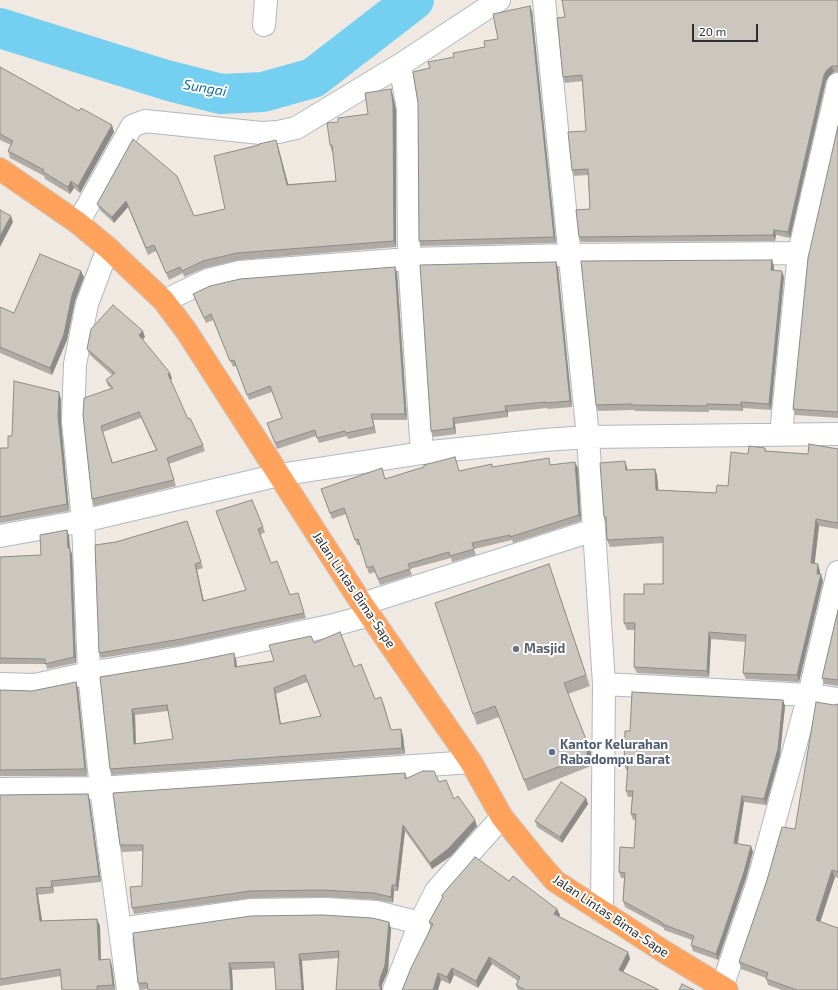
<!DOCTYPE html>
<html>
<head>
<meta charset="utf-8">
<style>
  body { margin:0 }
  #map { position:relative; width:838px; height:990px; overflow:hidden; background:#efe9e1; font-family:"Exo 2",sans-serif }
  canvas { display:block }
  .scale { position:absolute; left:692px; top:24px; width:66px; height:18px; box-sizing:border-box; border:2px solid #2e2e2e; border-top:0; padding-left:5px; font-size:12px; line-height:14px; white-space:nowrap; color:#2e2e2e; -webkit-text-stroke:3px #fff; paint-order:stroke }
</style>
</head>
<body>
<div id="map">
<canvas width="838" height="990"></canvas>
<div class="scale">20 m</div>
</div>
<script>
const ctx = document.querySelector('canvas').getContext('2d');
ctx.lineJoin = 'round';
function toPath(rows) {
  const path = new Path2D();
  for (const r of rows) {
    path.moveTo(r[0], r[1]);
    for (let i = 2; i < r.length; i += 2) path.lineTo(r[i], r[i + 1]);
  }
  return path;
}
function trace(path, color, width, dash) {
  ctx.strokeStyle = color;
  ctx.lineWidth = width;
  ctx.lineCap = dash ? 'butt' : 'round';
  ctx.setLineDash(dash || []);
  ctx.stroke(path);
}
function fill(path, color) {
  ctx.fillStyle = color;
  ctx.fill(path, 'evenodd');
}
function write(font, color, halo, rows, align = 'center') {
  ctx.font = font + ' "Exo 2",sans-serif';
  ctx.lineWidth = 4;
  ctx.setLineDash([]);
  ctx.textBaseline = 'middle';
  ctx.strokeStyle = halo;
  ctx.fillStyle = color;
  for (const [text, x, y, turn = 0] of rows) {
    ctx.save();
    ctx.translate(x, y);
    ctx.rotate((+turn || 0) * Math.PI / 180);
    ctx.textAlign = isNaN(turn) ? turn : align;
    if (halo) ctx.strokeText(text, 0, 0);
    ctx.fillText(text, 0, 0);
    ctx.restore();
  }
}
const river = toPath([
  [0,28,166,80,221,94,263,92,313,78,414,0]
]);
const minor = toPath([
  [544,0,588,437,604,684,602,912],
  [264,25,266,0],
  [400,65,408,109,409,259,422,453],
  [78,223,132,126,145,121,261,133,278,132,296,128,400,65,499,0],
  [108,248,87,304,75,364,73,421,83,521,89,673,101,788,128,990],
  [164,301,208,280,240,272,409,259,569,255,799,253],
  [781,434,799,253,838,84],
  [0,536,83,521,279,475,422,453,544,440,588,437,838,434],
  [362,604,594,530],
  [0,684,35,685,89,673,185,657,334,625,370,615],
  [604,684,809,695,838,699],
  [0,789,101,788,471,762],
  [120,929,252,910,325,909,376,912,420,923],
  [394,990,420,923,436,891,502,817],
  [721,990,758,882,809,695,838,572]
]);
const highway = toPath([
  [0,169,78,223,108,248,164,301,187,332,362,604,471,762,502,817,536,859,555,881,663,951,727,990]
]);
const wall = toPath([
  [838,0,838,72,834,72,829,76,826,81,790,238,776,235,775,241,581,242,579,237,590,209,588,175,574,176,572,170,586,131,583,81,565,83,563,77],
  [532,11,556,243,421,246,419,241,418,103,430,68,454,57,485,47,498,39],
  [0,67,114,132,80,193,74,188,70,194,45,179,44,176,10,158,8,151,11,145,0,140],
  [391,89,393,96,396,110,396,247,239,260,205,268,184,277,183,273,169,280,156,251,148,255,128,207,114,223,100,210,97,204,133,139,194,216,225,209,278,146,288,184,336,181,333,152,332,152,330,145,338,122,368,114],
  [838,126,838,418,795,415,793,409],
  [556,262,558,268,572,407,548,409,547,408,508,412,508,417,455,424,456,434,433,437,431,431],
  [774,266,774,270,784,277,771,410,743,408,743,411,709,410,709,412,635,411,634,410,598,411,596,405],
  [397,272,407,420,373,420,376,433,348,439,347,436,319,443,316,436,277,449,267,423,282,418,272,392,249,400,236,366,233,367,213,320,206,323,193,294],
  [84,277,75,301,67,340,52,375,0,353,0,307,14,313],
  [145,337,142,340,170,373,172,379,170,380,188,419,203,445,205,451,169,464,176,486,94,506,92,499,83,415,111,388,108,386,106,380,112,375,90,355,87,349],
  [141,418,156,450,113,463,103,432],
  [61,399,61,422,69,511,0,523,0,448,8,448,12,436],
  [765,448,766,451,808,454,838,449,838,529,819,526,814,564,820,571,820,574,823,581,799,682,746,679,743,673,746,642,711,639,709,677,637,673,634,667,635,630,627,630,624,623,644,594,663,584,663,543,610,547,607,540,606,524,604,517,625,461,628,470,655,469,657,475,658,490,716,493,728,486,748,454],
  [455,457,459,471,493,467,551,465,578,468,581,521,513,543,512,540,474,549,476,555,452,562,451,558,410,569,412,575,380,585,375,572,369,574,360,545,357,545,346,514,332,519,321,489,386,479,424,467],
  [216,511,263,527,265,532,260,535,271,563,290,595,298,593,306,618,183,645,101,658,99,653,116,542,187,521,203,568,197,570,204,601,246,590],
  [67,530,69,536,70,549,72,554,76,663,47,669,46,664,0,664,0,557,41,555],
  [549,564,590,686,568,694,591,753,591,766,528,791,499,717,477,725,473,714],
  [838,610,838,686,824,684,822,678],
  [314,643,354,667,375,699,384,704,391,730,401,729,403,736,405,754,112,775,110,769,100,677,236,659,237,667,274,661],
  [307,682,321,716,281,724,276,694],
  [168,711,173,739,136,744,135,715],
  [78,688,87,776,0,776,0,690,32,691],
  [783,700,785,706,780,755,766,805,744,802,737,844,751,846,753,852,746,878,718,960,693,951,691,945,692,940,664,930,664,928,625,907,623,901,624,878,621,878,619,872,634,848,636,820,633,820,631,814,632,797,628,797,626,791,628,770,626,770,624,764,630,731],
  [838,704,838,878,835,877,820,921,838,990,782,990,768,985,766,978,741,969,739,962,795,829,834,705],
  [405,773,407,778,439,782,477,826,451,856,432,869,405,831,398,891,394,891,393,903,377,900,326,897,252,898,134,914,132,908,142,886,143,851,122,852,120,845],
  [88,794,90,801,101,882,53,887,54,893,38,895,42,921,97,919,100,926,101,960,112,966,115,990,62,990,61,976,0,986,0,795],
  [586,798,588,804,562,843,537,827,535,821],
  [509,881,557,909,560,915,559,917,628,952,630,959,623,972,659,990,518,990,516,985,518,981,492,964,478,988,454,975,450,984,441,980,438,990,402,990,431,928,429,922,442,898,442,896],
  [389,922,391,929,388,971,382,985,382,990,336,990,339,958,302,961,274,968,232,970,233,990,148,990,148,989,140,990,138,983]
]);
const shadedWall = toPath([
  [530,6,532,11,556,243,554,237],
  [832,66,834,72,829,76,826,81,790,238,788,232,824,75,827,70],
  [391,89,393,96,396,110,396,247,394,241],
  [112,125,114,132,80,193,78,186],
  [276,140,278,146,290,191,287,185],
  [71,181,74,188,70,194,68,187],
  [126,201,128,207,114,223,112,217],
  [11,216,13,222,0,247,0,236],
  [774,230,776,235,775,241,773,235],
  [772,260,774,266,774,276,771,270],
  [556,262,558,268,572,407,570,401],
  [395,267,397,272,407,420,405,414],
  [81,271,84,277,75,301,67,340,52,375,50,368,72,295],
  [782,271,784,277,771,410,769,404],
  [143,331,145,337,141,341,139,335],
  [170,373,172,379,170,380,168,374],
  [59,392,61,399,61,422,69,511,67,504,58,416],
  [741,402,743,408,743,411,741,405],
  [505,406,508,412,508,417,506,411],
  [371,414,373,420,376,433,374,427],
  [453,418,455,424,456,434,454,428],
  [625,461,627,468,628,477,626,470],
  [575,462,578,468,581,521,579,515],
  [655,469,657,475,659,496,656,490],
  [816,519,819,526,814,570,811,563],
  [67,530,69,536,70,549,72,554,76,663,74,657],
  [195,564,197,570,205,607,203,601],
  [818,564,820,571,819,580,817,574],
  [821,574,823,581,799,682,797,675],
  [709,632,711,639,709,677,707,671],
  [234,653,236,659,238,674,235,667],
  [76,682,78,688,87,776,85,769],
  [274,688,276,694,282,731,280,724],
  [783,700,785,706,780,755,766,805,764,799],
  [132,709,135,715,136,750,134,744],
  [401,729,403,736,405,754,402,748],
  [587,742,591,753,591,766,587,756],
  [88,794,90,801,101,882,99,876],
  [742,796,744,802,737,849,734,843],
  [586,798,588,804,562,843,560,837],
  [475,820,477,826,451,856,432,869,430,863],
  [403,825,405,831,398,891,396,885],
  [751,846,753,852,746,878,718,960,716,954],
  [832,870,835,877,819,926,816,920],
  [51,881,53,887,54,893,52,887],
  [392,885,394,891,393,903,391,897],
  [36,888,38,895,43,927,40,921],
  [557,909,560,915,556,921,554,914],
  [97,919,100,926,101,966,99,960],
  [389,922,391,929,388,971,382,985,382,990,381,990,379,985],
  [628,952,630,959,621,976,619,970],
  [299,954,302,961,304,990,302,990],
  [489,957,492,964,478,988,476,981],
  [110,959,112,966,115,990,113,985],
  [229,963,232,970,233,990,231,990],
  [452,968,454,975,450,984,447,977],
  [438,973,441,980,438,990,433,990]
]);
const building = toPath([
  [562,0,838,0,838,66,832,66,827,70,824,75,788,232,774,230,773,235,579,237,576,210,590,209,588,169,572,170,568,132,586,131,582,75,563,77,557,18,565,17,562,0],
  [530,6,554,237,419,241,418,103,413,72,430,68,428,62,454,57,453,53,485,47,484,41,498,39,493,14,530,6],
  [0,67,79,111,81,108,112,125,78,186,71,181,68,187,43,172,44,170,8,151,13,141,0,134,0,67],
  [391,89,393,104,394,241,237,253,203,261,182,271,180,267,166,273,154,245,146,248,126,201,112,217,97,204,133,139,177,176,194,216,225,209,214,156,259,145,259,144,276,140,287,185,336,181,332,145,330,145,327,123,338,122,338,118,368,114,365,93,391,89],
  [838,126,838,412,793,409,808,258,838,126],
  [0,210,11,216,0,236,0,210],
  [40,254,81,271,72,295,64,334,50,368,0,347,0,307,14,313,40,254],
  [772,260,771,270,782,271,769,404,741,402,741,405,707,404,707,406,632,405,632,404,596,405,581,261,772,260],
  [556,262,570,401,546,403,546,402,505,406,506,411,453,418,454,428,431,431,420,265,556,262],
  [395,267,405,414,371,414,374,427,346,433,345,431,317,438,315,430,275,443,267,423,282,418,270,386,247,395,234,360,230,361,211,314,204,318,193,294,210,286,240,279,395,267],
  [113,305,143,331,139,335,170,373,168,374,188,419,190,418,203,445,167,458,174,480,92,499,83,415,84,398,113,388,106,380,115,373,87,349,91,329,113,305],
  [139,412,157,450,112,463,101,426,139,412],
  [14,381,59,392,58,416,67,504,0,517,0,448,8,448,8,436,12,436,14,381],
  [809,444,838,449,838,523,816,519,811,563,818,564,817,574,821,574,797,675,743,673,746,635,709,632,707,671,634,667,635,623,624,623,624,594,644,594,644,584,663,584,663,537,607,540,606,517,604,517,600,463,625,461,626,470,655,469,656,490,716,493,717,485,728,486,731,452,748,454,749,446,765,448,765,451,808,454,809,444],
  [455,457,459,471,492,464,492,467,549,458,550,465,575,462,579,515,510,537,510,535,472,543,474,549,450,556,449,552,408,564,410,569,378,579,373,566,367,568,358,539,355,540,344,508,330,513,321,489,382,468,385,479,424,467,424,465,455,457],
  [252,500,263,527,258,529,271,563,277,561,290,595,298,593,304,613,181,639,99,653,95,545,116,542,187,521,201,562,195,564,203,601,246,590,216,511,252,500],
  [67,530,68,548,70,548,74,657,45,664,45,659,0,658,0,557,41,555,40,535,67,530],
  [549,564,586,675,564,683,587,742,587,756,524,780,495,706,473,714,435,603,549,564],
  [838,610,838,680,822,678,838,610],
  [340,632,354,667,361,664,375,699,381,697,391,730,401,729,402,748,110,769,100,677,185,663,234,653,235,667,274,661,269,645,311,636,314,643,340,632],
  [305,675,321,716,280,724,274,688,305,675],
  [167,705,173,739,134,744,132,709,167,705],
  [76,682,85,769,0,770,0,690,32,691,76,682],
  [632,692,783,700,778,749,764,799,742,796,734,843,751,846,744,872,716,954,691,945,694,936,662,924,663,923,623,901,625,873,619,872,620,847,634,848,636,814,631,814,633,791,626,791,628,764,624,764,625,731,630,731,632,692],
  [816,702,834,705,838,704,838,872,832,870,816,920,838,928,838,990,797,990,766,979,768,973,739,962,767,880,782,827,795,829,816,702],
  [423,771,434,771,439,782,446,780,454,799,458,796,475,820,448,849,430,863,403,825,396,885,392,885,391,897,374,893,323,890,250,891,132,908,130,887,142,886,143,845,120,845,113,793,405,773,405,779,423,771],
  [561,782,586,798,560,837,535,821,561,782],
  [88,794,99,876,51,881,52,887,36,888,40,921,97,919,99,960,110,959,113,985,97,986,97,990,62,990,60,969,0,979,0,795,88,794],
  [475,857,509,881,513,876,557,909,554,914,628,952,619,970,659,990,525,990,516,985,520,977,489,957,476,981,452,968,447,977,438,973,433,990,402,990,403,988,411,968,433,924,429,922,443,897,442,896,442,895,475,857],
  [322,915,372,918,389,922,385,965,380,979,379,985,381,990,336,990,339,951,299,954,302,990,276,990,274,962,229,963,231,990,148,990,147,983,138,983,133,933,251,916,322,915],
  [682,984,694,990,679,990,682,984]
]);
const markers = [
  [516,649,4,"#6b7280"],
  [552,752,4,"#5c6f8a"]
];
const streetNames = [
  ["Jalan Lintas Bima-Sape",354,590,56],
  ["Jalan Lintas Bima-Sape",611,916,34]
];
const worshipNames = [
  ["Masjid",524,649]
];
const serviceNames = [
  ["Kantor Kelurahan",560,745],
  ["Rabadompu Barat",560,760]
];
const waterNames = [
  ["Sungai",205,88,10]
];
trace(river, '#75cff0', 40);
trace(minor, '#b4b7c1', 24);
trace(highway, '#c9c9c9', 24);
trace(minor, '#fff', 22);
trace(highway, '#ffa35c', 22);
fill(wall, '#afaba4');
fill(shadedWall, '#8e8b86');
fill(building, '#cbc7bf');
trace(building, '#8e8b86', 1);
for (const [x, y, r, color] of markers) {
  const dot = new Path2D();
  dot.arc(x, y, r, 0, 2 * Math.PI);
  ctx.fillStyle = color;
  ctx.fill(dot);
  trace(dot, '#fff', 1.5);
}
write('13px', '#2e2e2e', '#fff', streetNames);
write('bold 13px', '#5b616d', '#fff', worshipNames, 'left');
write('bold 13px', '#4e5e75', '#fff', serviceNames, 'left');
write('italic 14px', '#0d6fa3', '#fff', waterNames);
</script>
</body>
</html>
